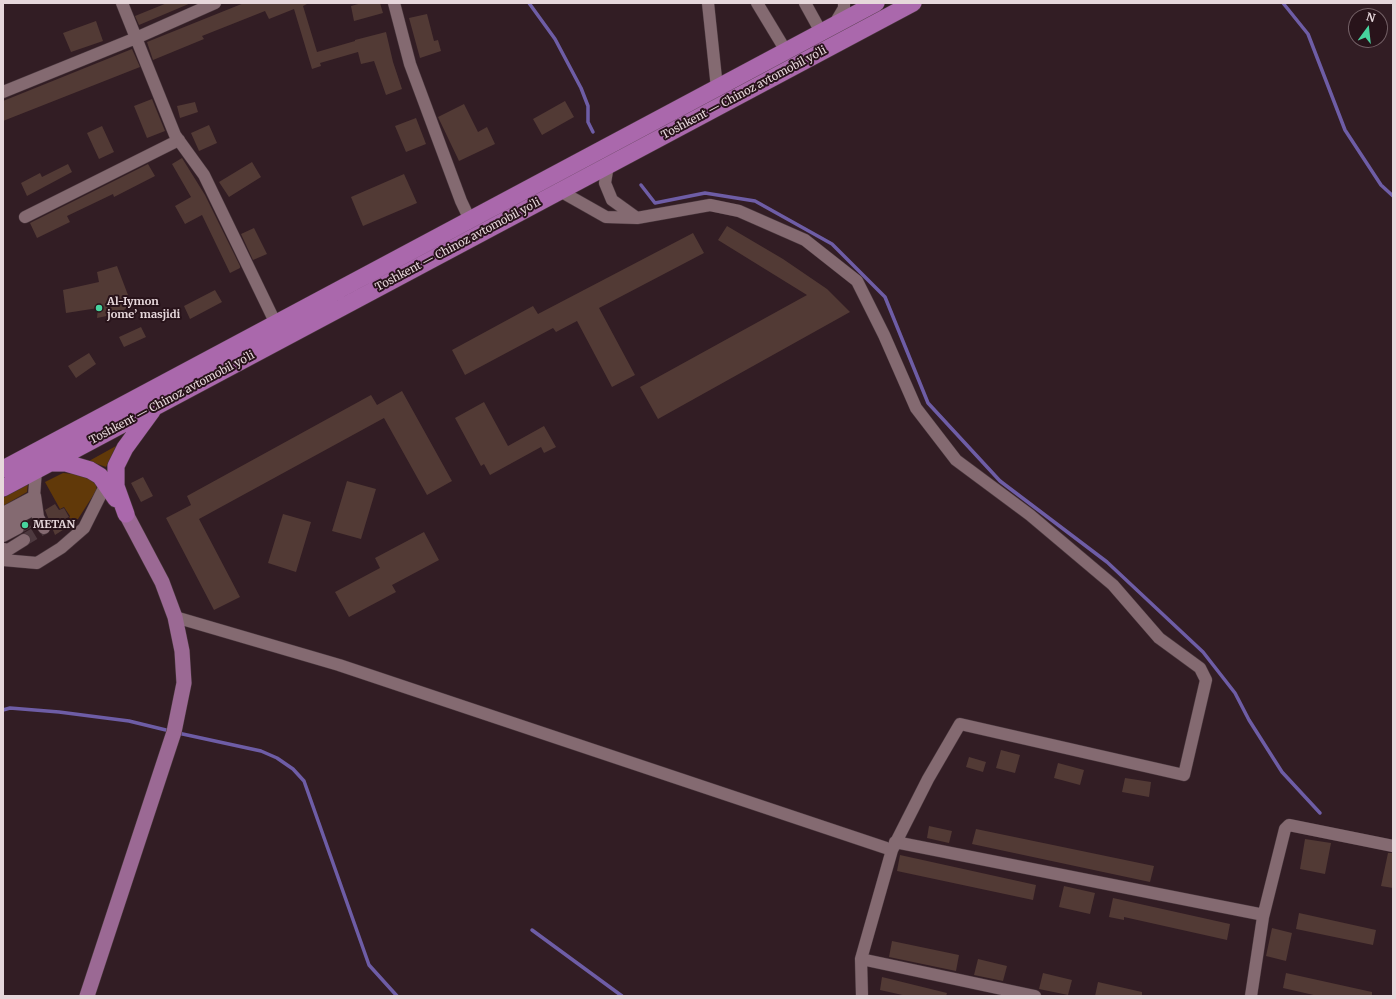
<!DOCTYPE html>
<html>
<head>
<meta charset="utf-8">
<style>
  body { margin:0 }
  #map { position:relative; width:1396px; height:999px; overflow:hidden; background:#321d24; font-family:Merriweather,serif }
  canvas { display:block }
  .frame { position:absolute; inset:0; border:4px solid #e6d7db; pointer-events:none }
  .north { position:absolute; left:1348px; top:8px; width:40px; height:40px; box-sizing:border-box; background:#28131a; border:1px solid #746167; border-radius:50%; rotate:15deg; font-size:11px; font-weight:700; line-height:16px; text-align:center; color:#e6d7db }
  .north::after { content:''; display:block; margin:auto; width:14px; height:18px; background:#47d49e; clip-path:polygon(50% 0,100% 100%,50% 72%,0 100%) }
</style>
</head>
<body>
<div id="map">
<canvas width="1396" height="999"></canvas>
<div class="frame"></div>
<div class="north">N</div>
</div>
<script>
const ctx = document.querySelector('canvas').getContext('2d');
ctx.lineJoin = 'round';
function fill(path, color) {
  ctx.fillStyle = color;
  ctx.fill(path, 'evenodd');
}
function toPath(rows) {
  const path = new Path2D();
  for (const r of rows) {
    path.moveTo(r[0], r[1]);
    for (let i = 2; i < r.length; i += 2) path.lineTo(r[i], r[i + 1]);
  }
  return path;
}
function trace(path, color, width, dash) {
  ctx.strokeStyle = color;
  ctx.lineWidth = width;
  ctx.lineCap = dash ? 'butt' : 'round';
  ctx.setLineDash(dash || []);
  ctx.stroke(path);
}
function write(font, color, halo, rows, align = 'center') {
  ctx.font = font + ' Merriweather,serif';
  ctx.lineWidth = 4;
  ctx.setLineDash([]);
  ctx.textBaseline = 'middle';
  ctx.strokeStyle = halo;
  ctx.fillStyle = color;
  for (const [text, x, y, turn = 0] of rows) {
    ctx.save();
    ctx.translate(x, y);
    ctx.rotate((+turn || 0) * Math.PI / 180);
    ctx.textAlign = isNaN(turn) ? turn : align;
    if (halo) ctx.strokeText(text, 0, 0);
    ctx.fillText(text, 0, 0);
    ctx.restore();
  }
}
const green = toPath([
  [116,446,106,467,89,461],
  [63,473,75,474,87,477,97,483,96,491,78,519,68,521,70,516,64,507,60,509,45,482],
  [28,484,27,492,3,506,3,498]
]);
const stream = toPath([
  [529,3,555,39,581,88,588,106,588,122,593,132],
  [1283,3,1308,34,1345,130,1381,185,1393,196],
  [641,185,655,203,705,193,755,201,832,244,885,297,928,403,1000,481,1107,562,1203,652,1235,693,1249,720,1282,772,1320,813],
  [3,710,10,708,59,712,129,721,170,731],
  [178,733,261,751,277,758,293,769,304,781,369,965,397,996],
  [532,930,622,996]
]);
const building = toPath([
  [167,3,191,3,139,25,135,16],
  [244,3,309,3,303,6,317,52,355,41,355,40,386,32,393,62,402,89,386,95,374,61,361,64,358,52,320,63,321,66,312,69,294,9,269,19,265,11,202,36,204,39,153,60,147,42],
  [362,3,380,3,383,13,354,21,351,6],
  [427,14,434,41,438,40,441,51,420,58,409,18],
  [96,21,103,41,71,52,63,33],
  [132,49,140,67,3,121,3,101],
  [152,99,165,131,147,138,134,106],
  [565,101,574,117,542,135,533,119],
  [195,102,198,112,180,118,177,106],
  [464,104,478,132,487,127,495,144,459,161,438,117],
  [416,118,426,144,406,152,395,126],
  [209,125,217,143,199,151,191,133],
  [102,126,114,152,99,159,87,133],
  [182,158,205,195,240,266,240,268,230,273,202,215,185,224,175,206,191,197,172,164],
  [252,162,261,177,229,197,219,182],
  [68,164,72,172,27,196,21,183,40,173,42,177],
  [148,164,155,176,114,197,113,194,67,216,70,222,37,238,30,223],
  [404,174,417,203,363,226,351,197],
  [727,226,783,259,827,289,850,312,658,419,640,387,807,295,718,240],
  [254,228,267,254,253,260,241,234],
  [693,233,704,253,599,308,635,375,612,387,577,321,556,332,553,328,465,375,452,350,533,306,538,314],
  [117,266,131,303,121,313,97,318,98,308,66,313,63,290,99,282,97,272],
  [215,290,222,302,190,319,184,306],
  [141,327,146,337,124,347,119,337],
  [89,353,96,364,76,378,68,366],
  [402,391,452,481,427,495,384,418,199,519,240,597,214,610,166,518,191,505,187,496,371,395,377,405],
  [484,402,508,446,544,426,556,447,544,453,541,447,490,475,484,464,481,466,455,418],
  [143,477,153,496,141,502,131,483],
  [347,481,376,489,361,539,332,531],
  [55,504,59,510,64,508,69,517,65,519,69,526,55,535,45,510],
  [283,514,311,522,296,572,268,563],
  [424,532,439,560,392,585,396,592,349,617,335,592,380,568,375,558],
  [1001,750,1020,755,1015,773,996,768],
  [969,757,986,762,983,772,966,767],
  [1058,763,1084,770,1080,785,1054,778],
  [1125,778,1151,782,1149,797,1122,792],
  [929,826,952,831,949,843,927,838],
  [976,829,1154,866,1150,882,972,844],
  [1305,839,1331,843,1325,874,1300,869],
  [1388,853,1393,853,1393,888,1381,886],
  [900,855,1036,885,1033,900,897,871],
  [1064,886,1095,893,1090,914,1059,907],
  [1113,898,1230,924,1227,940,1124,917,1124,920,1109,917],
  [1299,913,1376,930,1373,945,1296,929],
  [1272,928,1292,933,1286,961,1266,956],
  [892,941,959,955,956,971,889,957],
  [978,959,1007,966,1003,981,974,975],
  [1043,973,1072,980,1068,995,1039,989],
  [1286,973,1372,992,1372,996,1318,996,1283,988],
  [882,977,947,993,946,996,907,996,880,990],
  [1098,982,1142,992,1142,996,1095,996]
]);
const minorTunnel = toPath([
  [18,528,38,517],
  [24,540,44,528]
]);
const minor = toPath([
  [122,3,175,135,204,175,276,324],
  [394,3,410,64,461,201,470,220],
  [708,3,717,88],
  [757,3,786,51],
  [805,3,821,32],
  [834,25,844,8,844,3],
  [3,92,136,38,215,3],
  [608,165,605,183,612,200,637,218],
  [560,191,606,217,637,218,710,205,739,211,805,240,857,281,884,335,916,408,956,460,1030,515,1113,585,1159,638,1200,668,1206,680,1184,775,960,724,928,779,892,850,861,959,862,996],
  [25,217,179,140],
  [3,513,35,496,38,517,44,528],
  [3,525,33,510,36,470],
  [3,536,18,528],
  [3,549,8,550,24,540],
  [3,560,37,563,61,548,84,528,108,480],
  [175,617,339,665,892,850],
  [895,842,1259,914,1263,917],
  [861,959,1035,996],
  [1251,996,1263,917,1285,829,1289,825,1393,846]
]);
const major = toPath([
  [87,996,174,732,184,683,182,651,175,617,162,582,126,514]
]);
const highway = toPath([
  [49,463,66,463,90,470,100,476,116,499],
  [3,469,876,3],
  [3,488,913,3],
  [126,514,116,486,116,466,125,448,152,411]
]);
const markers = [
  [99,308,4,"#47d49e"],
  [25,525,4,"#47d49e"]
];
const streetNames = [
  ["Toshkent — Chinoz avtomobil yoʻli",744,93,-28],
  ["Toshkent — Chinoz avtomobil yoʻli",458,245,-28],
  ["Toshkent — Chinoz avtomobil yoʻli",172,398,-28]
];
const poiNames = [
  ["Al-Iymon",107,302],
  ["jome’ masjidi",107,315],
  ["METAN",33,525]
];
fill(green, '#613909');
trace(stream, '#6e5da6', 3.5);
fill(building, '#523a35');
trace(minorTunnel, '#4d393f', 12, [12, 6]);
trace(minor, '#4a383e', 13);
trace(major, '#4a383e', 16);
trace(highway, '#4a383e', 18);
trace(minor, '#846a71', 12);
trace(major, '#9b6994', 15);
trace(highway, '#aa68ac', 17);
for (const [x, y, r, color] of markers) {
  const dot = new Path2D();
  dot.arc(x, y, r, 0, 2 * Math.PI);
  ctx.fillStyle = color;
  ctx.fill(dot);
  trace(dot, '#28131a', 1.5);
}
write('11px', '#e6d7db', '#28131a', streetNames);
write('bold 11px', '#e6d7db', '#28131a', poiNames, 'left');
</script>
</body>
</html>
